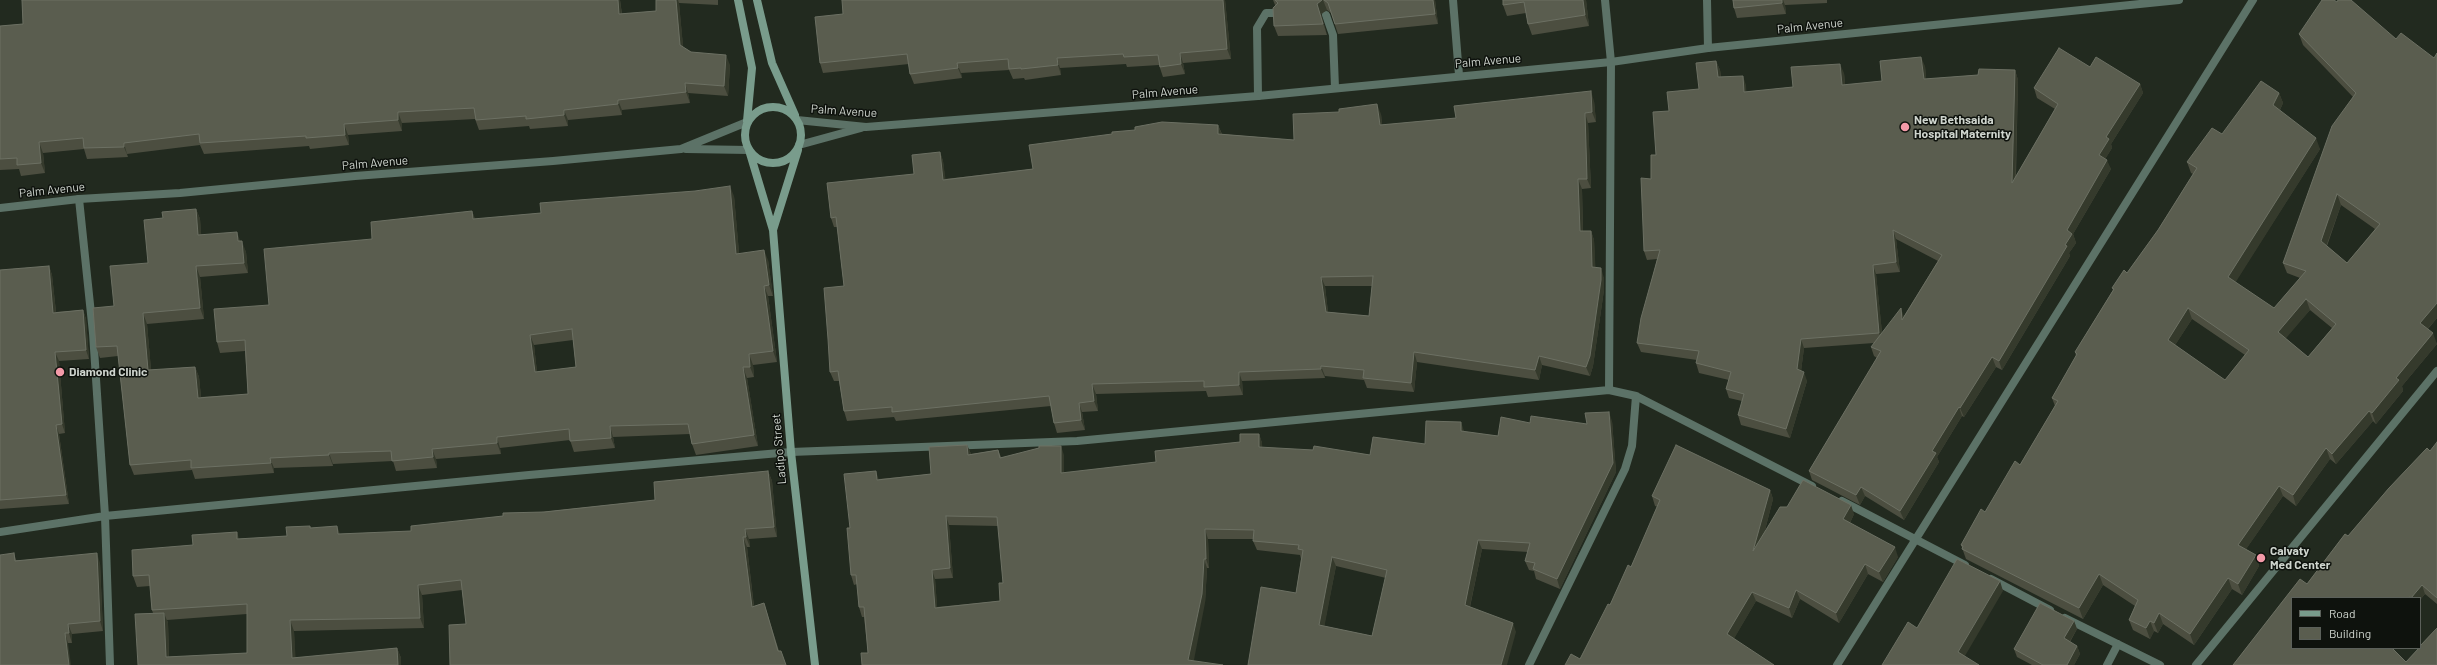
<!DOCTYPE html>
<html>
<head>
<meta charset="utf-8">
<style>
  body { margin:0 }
  #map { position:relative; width:2437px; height:665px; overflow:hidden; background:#222a1f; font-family:Barlow,sans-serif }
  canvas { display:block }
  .legend { position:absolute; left:2291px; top:597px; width:130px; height:52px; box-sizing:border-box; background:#0e120d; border:1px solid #5b605a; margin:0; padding:5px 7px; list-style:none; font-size:12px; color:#cfd5ce }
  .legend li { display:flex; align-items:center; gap:8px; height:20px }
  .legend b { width:20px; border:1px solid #5b605a }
</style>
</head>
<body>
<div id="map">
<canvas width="2437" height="665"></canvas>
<ul class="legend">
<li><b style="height:5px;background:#799c8c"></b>Road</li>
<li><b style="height:11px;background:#5a5d4f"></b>Building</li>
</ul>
</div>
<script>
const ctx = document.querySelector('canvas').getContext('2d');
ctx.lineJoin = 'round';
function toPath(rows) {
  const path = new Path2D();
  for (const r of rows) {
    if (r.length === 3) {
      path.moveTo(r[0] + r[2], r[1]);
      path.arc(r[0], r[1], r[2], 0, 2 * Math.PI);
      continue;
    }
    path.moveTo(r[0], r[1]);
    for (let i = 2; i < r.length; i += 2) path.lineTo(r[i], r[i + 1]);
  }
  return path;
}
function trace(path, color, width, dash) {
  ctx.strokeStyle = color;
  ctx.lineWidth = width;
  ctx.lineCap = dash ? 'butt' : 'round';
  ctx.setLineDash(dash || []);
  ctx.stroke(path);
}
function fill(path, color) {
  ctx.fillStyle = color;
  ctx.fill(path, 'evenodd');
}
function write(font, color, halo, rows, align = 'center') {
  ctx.font = font + ' Barlow,sans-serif';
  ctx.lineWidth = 3;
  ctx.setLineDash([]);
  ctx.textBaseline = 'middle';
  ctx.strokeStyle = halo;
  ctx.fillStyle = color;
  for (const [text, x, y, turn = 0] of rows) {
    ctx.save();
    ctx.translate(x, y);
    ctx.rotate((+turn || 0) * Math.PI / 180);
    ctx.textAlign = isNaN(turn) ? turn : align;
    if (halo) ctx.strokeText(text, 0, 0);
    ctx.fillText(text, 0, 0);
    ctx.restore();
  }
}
const service = toPath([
  [1453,0,1459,75],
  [1707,0,1708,48],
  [1326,15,1333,35,1335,88],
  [1258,96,1257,28,1266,13,1276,13]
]);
const minor = toPath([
  [1605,0,1611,62,1609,390],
  [79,199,93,333,105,516,110,665],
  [1842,501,1965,565],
  [0,532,105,516,529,475,791,452,1077,441,1609,390,1636,396,1812,486],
  [1991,579,2050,610],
  [2065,618,2160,665],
  [1529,665,1625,469,1632,446,1636,396],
  [1837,665,2253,0],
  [2107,665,2118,644],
  [2196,665,2437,371]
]);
const tertiary = toPath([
  [797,120,866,127,1258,96,1611,62,1708,48,2179,0],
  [799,145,861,128],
  [686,149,749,150],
  [0,208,79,199,180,193,355,176,553,161,681,149,747,122]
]);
const secondary = toPath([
  [738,0,752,68,747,121],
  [757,0,772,63,795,115],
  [773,135,28],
  [749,150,773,230,791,452,815,665],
  [773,230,798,150]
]);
const wall = toPath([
  [22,0,620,0,622,14,656,11,656,0,718,0,718,5,679,3,683,47,691,52,730,65,728,96,688,93,690,103,622,110,622,115,568,120,568,126,530,129,529,126,479,130,475,119,402,123,402,131,348,135,349,145,310,149,309,146,204,154,200,145,127,154,128,157,87,159,84,149,43,153,45,173,21,176,19,169,0,170,0,26,23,24],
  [1225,0,1231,59,1183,63,1185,74,1163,77,1159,65,1127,67,1126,64,1060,68,1061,75,1025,80,1024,78,1013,79,1009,70,961,73,962,78,914,84,910,74,909,64,823,73,820,63,843,14],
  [1273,0,1435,0,1438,24,1338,34,1331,13,1327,10,1321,14,1327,35,1278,36,1274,26,1275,5],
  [1503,0,1586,0,1589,26,1532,35,1528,24,1526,13,1507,16,1503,5],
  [1733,0,1827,0,1827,3,1785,5,1786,14,1737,18,1734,8],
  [2337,2,2396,39,2434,58,2437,53,2437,318,2428,329,2437,344,2402,386,2403,391,2376,424,2373,421,2336,464,2330,459,2296,506,2283,496,2246,549,2256,555,2259,566,2242,595,2232,589,2194,645,2163,624,2158,633,2154,631,2150,639,2133,630,2129,620,2135,606,2103,585,2083,619,1966,559,1961,545,2020,465,2055,406,2052,398,2076,356,2075,352,2113,290,2112,288,2127,273,2158,230,2193,174,2191,173,2187,162,2222,134,2279,93,2283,103,2280,110,2320,149,2235,282,2274,308,2300,278,2287,273,2283,263,2353,97,2303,45,2299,34],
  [2341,205,2375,229,2347,263,2327,246],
  [2310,310,2332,328,2308,357,2285,338],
  [2192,319,2245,355,2225,380,2175,345],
  [1716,61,1720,70,1721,77,1746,85,1746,92,1793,87,1844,73,1845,85,1882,81,1925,66,1926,79,1978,75,2015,70,2018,80,2016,176,2055,109,2037,98,2034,88,2090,67,2140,84,2143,93,2111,144,2112,148,2105,159,2111,169,2073,234,2076,243,2069,253,2070,256,2002,370,1996,367,1964,417,1962,416,1937,457,1939,462,1904,520,1865,496,1860,505,1812,480,1809,471,1877,358,1874,356,1871,347,1874,343,1804,348,1801,371,1807,381,1790,438,1741,425,1738,415,1742,401,1729,398,1726,389,1729,380,1699,373,1696,363,1697,360,1641,352,1637,343,1657,259,1647,260,1644,251,1651,179,1656,155,1669,111,1699,89],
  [1896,239,1938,261,1904,316,1882,333,1876,274,1900,272],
  [1594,101,1596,122,1588,123,1591,188,1582,189,1583,231,1591,231,1594,240,1595,268,1604,278,1604,290,1593,366,1590,376,1542,365,1539,380,1417,362,1414,392,1367,388,1364,380,1325,376,1325,378,1242,381,1243,395,1208,397,1206,391,1096,394,1098,411,1082,412,1085,430,1057,433,1054,423,1051,406,896,421,894,417,847,421,844,411,839,381,834,381,830,372,844,286,837,227,834,227,831,218,914,174,940,152,943,161,945,179,1033,169,1218,125,1222,134,1294,140,1381,114,1382,125,1456,118],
  [1325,286,1372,286,1369,316,1328,312],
  [734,196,739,253,768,260,773,296,768,296,777,362,753,365,754,377,747,378,758,446,696,455,692,444,690,434,613,437,615,448,574,452,570,440,500,448,501,454,436,459,437,468,396,471,393,461,333,464,333,466,274,468,274,473,195,479,192,470,134,475,130,465,118,356,100,358,96,347,114,306,148,263,163,218,196,209,200,219,201,235,240,241,246,252,248,273,200,277,204,319,147,324,151,370,195,367,199,377,201,397,248,394,245,351,220,353,217,342,269,305,372,239,472,211,475,219],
  [573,340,576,367,537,372,534,345],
  [49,266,52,275,56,312,83,310,86,319,89,359,59,361,65,433,59,434,69,504,0,509,0,270],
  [1612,421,1616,472,1560,589,1536,579,1534,571,1529,570,1525,561,1528,552,1482,549,1470,607,1516,632,1248,665,1296,593,1301,559,1300,555,1257,550,1253,541,1254,539,1208,539,1209,568,1207,568,1205,603,868,653,864,617,862,617,859,607,857,584,854,585,851,575,850,528,879,479,931,474,967,445,971,454,998,450,1001,457,1064,455,1064,473,1156,462,1240,442,1259,434,1262,443,1262,448,1370,455,1425,444,1464,432,1498,436,1530,423,1587,424],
  [949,525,998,526,1003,583,1000,601,937,607,935,579,953,578],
  [1336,566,1386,578,1372,636,1324,626],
  [2437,442,2437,604,2425,594,2420,600,2420,598,2292,598,2292,648,2392,648,2406,662,2419,648,2420,648,2420,646,2437,628,2437,665,2233,665,2300,579,2307,584,2345,534,2348,536,2389,488,2427,448,2430,451],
  [768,471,772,481,777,537,749,539,750,547,747,547,754,606,764,603,779,651,786,665,466,624,462,590,422,595,424,628,294,631,295,658,397,648,401,658,401,665,138,665,153,613,152,610,150,586,137,587,133,576,193,545,239,539,287,536,310,526,311,528,340,534,411,531,503,516,655,500],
  [247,614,247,653,169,657,168,623,167,620],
  [1770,490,1773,499,1764,534,1854,514,1850,523,1898,557,1883,582,1868,574,1839,623,1800,599,1792,618,1756,601,1734,638,1580,659,1631,567,1658,507,1655,506,1652,496],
  [14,553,16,560,100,563,103,631,72,634,72,643,68,643,0,665],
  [2074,621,2077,629,2070,642,2077,646,2080,654,2074,665,2032,665,2017,657,2014,649]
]);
const shadedWall = toPath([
  [618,0,620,0,623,25,619,14],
  [676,0,678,0,679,3,684,55,680,45],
  [1223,0,1225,0,1231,59,1227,49],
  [1322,0,1323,0,1327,10,1321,14,1327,35,1317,4],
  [1433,0,1435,0,1438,24,1435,14],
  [1583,0,1586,0,1589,26,1585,15],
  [1782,0,1783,0,1785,5,1786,14,1782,3],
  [1180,53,1183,63,1185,74,1181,64],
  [726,55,730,65,728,96,724,86],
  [1921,57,1925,66,1927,89,1924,79],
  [1057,58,1060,68,1061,75,1058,65],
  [1716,61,1720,70,1722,86,1718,77],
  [957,63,961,73,962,78,958,68],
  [1840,64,1844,73,1846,94,1842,85],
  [2015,70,2018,80,2015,192,2012,183],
  [1743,76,1746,85,1747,101,1744,92],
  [685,83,688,93,690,103,686,92],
  [2140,84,2143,93,2111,144,2112,148,2102,164,2099,155,2106,137],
  [1591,91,1594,101,1596,122,1592,112],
  [2279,93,2283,103,2277,116,2273,105],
  [618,100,622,110,622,115,618,104],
  [1377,104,1381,114,1383,135,1380,125],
  [564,110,568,120,568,126,564,115],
  [398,112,402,123,402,131,398,120],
  [1585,113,1588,123,1591,188,1587,179],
  [344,124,348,135,349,145,345,135],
  [1218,125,1222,135,1218,134],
  [2316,138,2320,149,2232,288,2228,277],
  [39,142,43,153,45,173,41,163],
  [124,143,127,154,128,157,124,147],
  [940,152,943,161,947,189,943,180],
  [2107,160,2111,169,2073,234,2076,243,2069,253,2070,256,2002,370,1999,361,2065,245,2067,230],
  [1578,179,1582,189,1583,241,1580,231],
  [730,186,734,196,740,264,736,254],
  [2337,194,2341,205,2324,252,2321,241],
  [196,209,200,219,202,245,198,235],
  [472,211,476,221,473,219],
  [1893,230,1896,239,1900,272,1896,262],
  [1591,231,1594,240,1596,277,1592,267],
  [237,232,241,243,238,241],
  [242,241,246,252,248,273,244,263],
  [764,250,768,260,773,296,769,285],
  [1873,265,1876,274,1883,342,1879,333],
  [49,266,52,275,57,322,53,313],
  [196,266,200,277,204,319,200,308],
  [1601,268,1604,278,1604,290,1593,366,1590,376,1586,367],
  [1321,277,1325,286,1329,322,1326,312],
  [764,286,768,296,777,362,773,351],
  [2306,299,2310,310,2282,343,2278,332],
  [2437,303,2437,318,2424,333,2420,323],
  [1901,308,1904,317,1902,320],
  [2188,308,2192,319,2172,350,2168,340],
  [83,310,86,319,89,359,86,350],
  [143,313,147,324,152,381,148,370],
  [2433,333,2437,344,2402,386,2403,391,2376,424,2372,413,2396,378],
  [530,335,534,345,538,382,535,372],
  [1801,339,1804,348,1800,379,1797,369],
  [55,352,59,361,65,433,62,424],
  [1414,352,1417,362,1414,392,1411,383],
  [749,354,753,365,754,377,750,367],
  [1539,356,1542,365,1539,380,1535,370],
  [1992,357,1996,367,1964,417,1960,408],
  [1321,366,1325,376,1325,378,1321,369],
  [195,367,199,377,202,408,198,398],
  [743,367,747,378,758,446,754,435],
  [1239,372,1242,381,1243,395,1239,385],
  [1804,372,1807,381,1790,438,1786,429],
  [1092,384,1096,394,1098,411,1094,401],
  [1079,403,1082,412,1085,430,1081,420],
  [1959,407,1962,416,1937,457,1939,462,1904,520,1900,511,1932,451],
  [2369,411,2373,421,2336,464,2332,454],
  [1609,412,1612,421,1616,472,1560,589,1557,579],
  [1461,422,1464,431,1464,440,1461,431],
  [56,425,59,434,69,504,66,495],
  [610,426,613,437,615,448,611,438],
  [1259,434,1262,443,1263,457,1259,447],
  [497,437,500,448,501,454,497,443],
  [967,445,971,454,968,455],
  [1061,446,1064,455,1064,483,1061,473],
  [2326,448,2330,459,2296,506,2293,495],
  [432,449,436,459,437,468,433,457],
  [329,453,333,464,333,466,329,455],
  [270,458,274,468,274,473,271,463],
  [768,471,772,481,777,537,774,527],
  [876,471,879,480,877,480],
  [2279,486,2283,496,2242,555,2238,545],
  [1861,487,1865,496,1860,505,1856,495],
  [1770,490,1773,499,1757,561,1753,551],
  [1851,505,1854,514,1847,529,1843,519],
  [946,516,949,525,953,578,950,568],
  [337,526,341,536,338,534],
  [745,529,749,539,750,547,746,537],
  [1205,529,1208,539,1209,568,1206,559],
  [237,532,240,542,237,539],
  [743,537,747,547,755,617,752,607],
  [1478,540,1482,549,1468,615,1465,605],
  [1895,547,1898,557,1883,582,1879,572],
  [97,553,100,563,103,631,100,621],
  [2256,555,2259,566,2242,595,2238,584],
  [1332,557,1336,566,1323,634,1319,625],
  [1204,559,1207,568,1205,603,1193,665,1188,660],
  [1865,564,1868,574,1839,623,1836,613],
  [932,570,935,579,938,617,935,608],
  [2099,574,2103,585,2083,619,2079,608],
  [2228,578,2232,589,2194,645,2190,634],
  [2000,581,2003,591,1962,661,1958,652],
  [418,585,422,595,424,628,420,618],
  [2422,585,2425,594,2420,600,2420,598,2411,598],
  [1796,590,1800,599,1792,618,1789,608],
  [1752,592,1756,601,1731,644,1727,634],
  [164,613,168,623,169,665,166,657],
  [2159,613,2163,624,2158,633,2154,623],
  [290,620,294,631,296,665,292,658],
  [2074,621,2077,629,2067,646,2064,638],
  [2150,621,2154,631,2150,639,2146,628],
  [1513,623,1516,632,1507,665,1501,665],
  [68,624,72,634,72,643,69,633],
  [65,633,68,643,71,665,69,665],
  [2077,646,2080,654,2074,665,2067,665],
  [397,648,401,658,401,665,398,665]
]);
const building = toPath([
  [22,0,618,0,619,14,656,11,656,0,676,0,680,45,691,52,726,55,724,86,685,83,686,92,618,100,618,104,564,110,564,115,526,119,526,116,476,120,474,108,398,112,398,120,344,124,345,135,306,138,306,136,200,143,199,134,124,143,124,147,84,148,83,138,39,142,41,163,17,165,17,158,0,159,0,26,23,24,22,0],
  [842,0,1223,0,1227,49,1180,53,1181,64,1160,67,1158,55,1124,57,1123,54,1057,58,1058,65,1021,69,1021,68,1009,69,1008,59,957,63,958,68,910,74,907,54,820,63,815,17,843,14,842,0],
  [1275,0,1322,0,1317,4,1323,24,1274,26,1273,8,1278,3,1275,0],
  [1324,0,1433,0,1435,14,1335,24,1328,3,1324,0],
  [1503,0,1583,0,1585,15,1528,24,1524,2,1503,5,1503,0],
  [1733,0,1782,0,1782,3,1734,8,1733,0],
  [2322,0,2334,0,2337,2,2338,0,2351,0,2396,39,2401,33,2434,58,2437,53,2437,303,2420,323,2433,333,2396,378,2399,380,2372,413,2369,411,2332,454,2326,448,2293,495,2279,486,2238,545,2256,555,2238,584,2228,578,2190,634,2159,613,2154,623,2150,621,2146,628,2129,620,2138,600,2099,574,2079,608,1962,549,1963,546,1961,545,1981,509,1985,512,2015,461,2020,465,2058,401,2052,398,2077,354,2075,352,2114,289,2112,288,2124,270,2127,273,2158,230,2197,168,2187,162,2212,128,2222,134,2261,81,2279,93,2273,105,2316,138,2228,277,2274,308,2306,271,2283,263,2332,126,2356,93,2299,34,2322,0],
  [2337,194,2380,224,2347,263,2321,241,2337,194],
  [2306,299,2336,324,2308,357,2278,332,2306,299],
  [2188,308,2249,350,2225,380,2168,340,2188,308],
  [2059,48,2090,67,2096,57,2140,84,2106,137,2109,139,2099,155,2107,160,2067,230,2072,234,2065,245,2067,246,1999,361,1992,357,1960,408,1959,407,1932,451,1936,453,1900,511,1861,487,1856,495,1809,471,1881,351,1871,347,1901,308,1902,320,1942,255,1893,230,1896,262,1873,265,1879,333,1801,339,1797,369,1804,372,1786,429,1738,415,1744,394,1726,389,1731,372,1696,363,1699,351,1637,343,1641,318,1660,250,1644,251,1641,178,1651,179,1651,155,1656,155,1653,112,1669,111,1667,92,1699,89,1696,63,1716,61,1718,77,1743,76,1744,92,1793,87,1791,67,1840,64,1842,85,1882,81,1880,61,1921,57,1924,79,1978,75,1979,69,2015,70,2012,183,2058,104,2034,88,2059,48],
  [1591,91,1592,112,1585,113,1587,179,1578,179,1580,231,1591,231,1592,267,1601,268,1601,280,1590,356,1586,367,1539,356,1535,370,1414,352,1411,383,1363,378,1364,370,1321,366,1321,369,1239,372,1239,385,1204,387,1204,381,1092,384,1094,401,1079,403,1081,420,1054,423,1049,396,892,412,892,407,844,411,838,371,830,372,828,339,824,288,844,286,836,217,831,218,827,183,914,174,912,155,940,152,943,180,1033,169,1029,145,1112,134,1112,132,1135,130,1135,127,1162,122,1218,125,1218,134,1294,140,1293,114,1339,112,1339,109,1377,104,1380,125,1456,118,1454,106,1591,91],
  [1373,276,1369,316,1326,312,1321,277,1373,276],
  [730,186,736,254,764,250,769,285,764,286,773,351,749,354,750,367,743,367,754,435,692,444,688,424,610,426,611,438,570,441,569,429,497,437,497,443,432,449,433,457,392,461,391,451,329,453,329,455,270,458,271,463,191,468,191,460,130,465,117,346,96,347,93,308,114,306,110,266,148,263,144,220,163,218,162,212,196,209,198,235,237,232,238,241,242,241,244,263,196,266,200,308,143,313,148,370,195,367,198,398,248,394,245,340,217,342,214,309,269,305,264,249,372,239,371,222,472,211,473,219,541,213,540,203,695,191,730,186],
  [572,329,576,367,535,372,530,335,572,329],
  [49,266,53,313,83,310,86,350,55,352,62,424,56,425,66,495,0,500,0,270,49,266],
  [1609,412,1613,463,1557,579,1533,569,1535,563,1525,561,1530,543,1478,540,1465,605,1513,623,1501,665,1248,665,1261,587,1296,593,1303,550,1298,549,1299,545,1253,541,1254,530,1205,529,1206,559,1204,559,1202,594,1188,660,1223,665,862,665,861,653,868,653,864,607,859,607,856,575,851,575,847,528,850,528,844,474,876,471,877,480,931,474,929,447,967,445,968,455,998,450,1000,458,1039,448,1039,446,1061,446,1061,473,1156,462,1155,451,1240,442,1240,434,1259,434,1259,447,1313,450,1314,446,1370,455,1373,437,1425,444,1426,421,1461,422,1461,431,1498,436,1501,417,1530,423,1531,416,1587,424,1585,413,1609,412],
  [946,516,997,517,1003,583,999,583,1000,601,935,608,932,570,950,568,946,516],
  [1332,557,1387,570,1372,636,1319,625,1332,557],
  [2437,442,2437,598,2422,585,2411,598,2409,597,2408,598,2292,598,2292,648,2392,648,2406,662,2419,648,2420,648,2420,646,2437,628,2437,665,2233,665,2300,579,2307,584,2345,534,2348,536,2389,488,2427,448,2430,451,2437,442],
  [1676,445,1770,490,1753,551,1780,507,1787,507,1803,480,1851,505,1843,519,1895,547,1879,572,1865,564,1836,613,1796,590,1789,608,1752,592,1727,634,1774,665,1565,665,1571,654,1580,659,1608,604,1610,605,1628,565,1631,567,1660,500,1652,496,1676,445],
  [768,471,774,527,745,529,746,537,743,537,752,607,764,603,778,651,781,651,786,665,450,665,449,625,466,624,461,580,418,585,420,618,290,620,292,658,397,648,398,665,138,665,135,614,164,613,166,657,247,653,247,604,152,610,149,575,133,576,132,550,193,545,192,535,237,532,237,539,287,536,286,527,310,526,310,528,337,526,338,534,411,531,411,526,503,516,503,513,544,512,655,500,654,482,768,471],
  [14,553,15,561,97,553,100,621,68,624,69,633,65,633,69,665,0,665,0,555,14,553],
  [1957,559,2000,581,1958,652,1979,665,1882,665,1908,622,1917,628,1957,559],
  [2040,603,2074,621,2064,638,2077,646,2067,665,2043,665,2014,649,2040,603]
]);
const markers = [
  [1905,127,5,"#f39aa8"],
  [60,372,5,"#f39aa8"],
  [2261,558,5,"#f39aa8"]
];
const streetNames = [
  ["Palm Avenue",1810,26,-6],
  ["Palm Avenue",1488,61,-5],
  ["Palm Avenue",1165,92,-5],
  ["Palm Avenue",844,111,4],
  ["Palm Avenue",375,163,-5],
  ["Palm Avenue",52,190,-6],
  ["Ladipo Street",779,449,-95]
];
const poiNames = [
  ["New Bethsaida",1914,120],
  ["Hospital Maternity",1914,134],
  ["Diamond Clinic",69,372],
  ["Calvaty",2270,551],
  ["Med Center",2270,565]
];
trace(service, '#5c7267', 8);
trace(minor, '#5c7267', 8);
trace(tertiary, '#5c7267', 8);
trace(secondary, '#799c8c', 8);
fill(wall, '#4c4e40');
fill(shadedWall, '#353a2c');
fill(building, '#5a5d4f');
trace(building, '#6c7063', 1);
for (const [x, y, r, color] of markers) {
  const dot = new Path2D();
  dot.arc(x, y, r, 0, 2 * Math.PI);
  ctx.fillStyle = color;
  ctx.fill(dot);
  trace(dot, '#0e120d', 1.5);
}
write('12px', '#cfd5ce', '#0e120d', streetNames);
write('bold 12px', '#cfd5ce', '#0e120d', poiNames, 'left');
</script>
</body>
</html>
